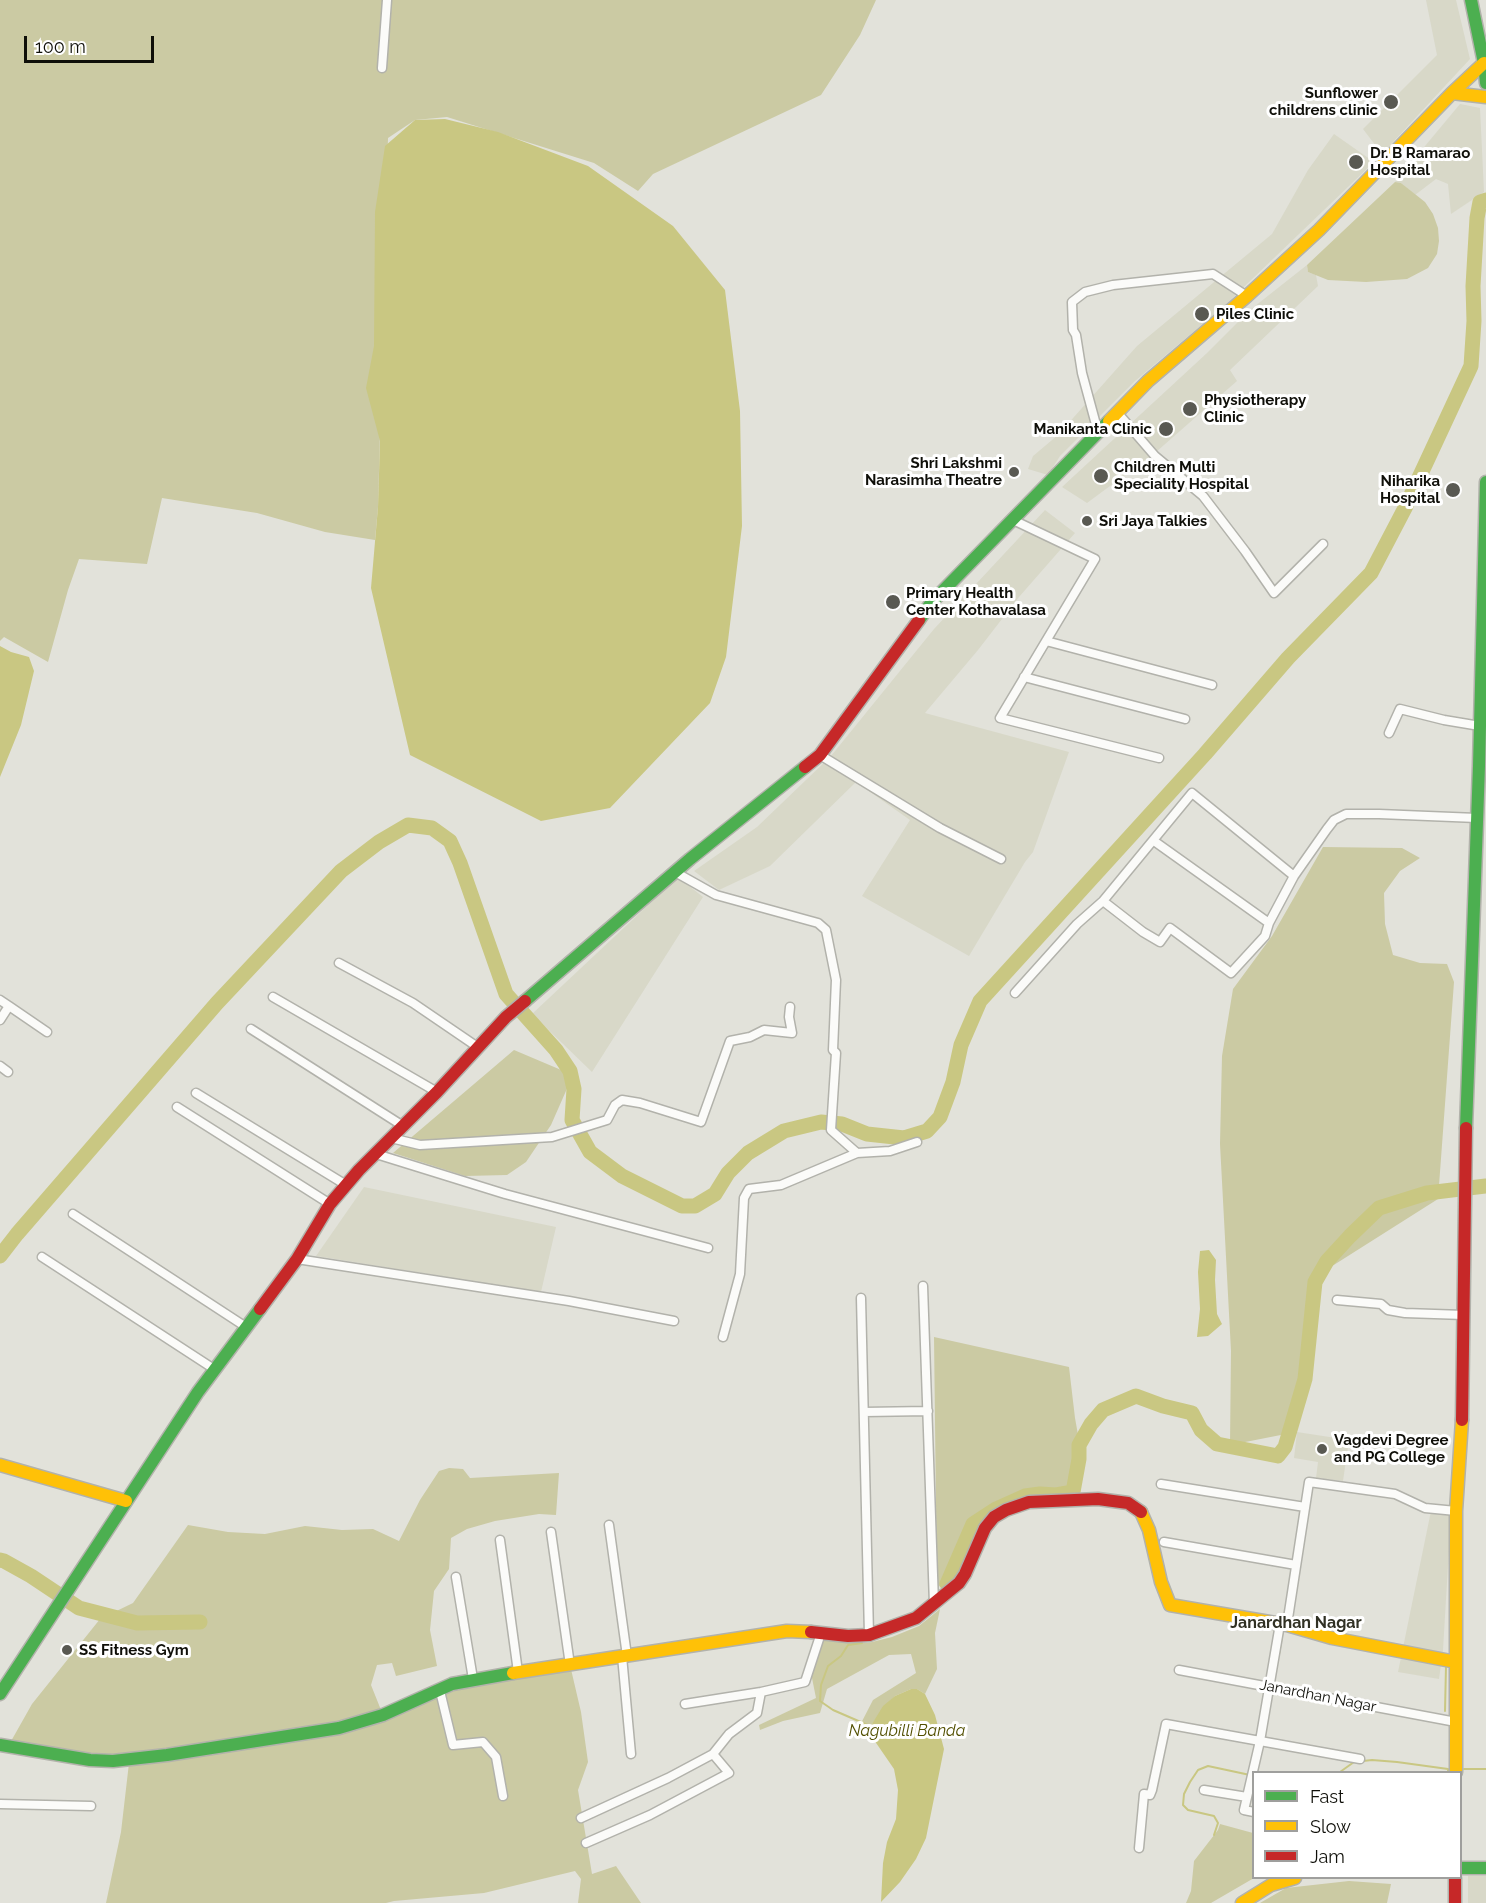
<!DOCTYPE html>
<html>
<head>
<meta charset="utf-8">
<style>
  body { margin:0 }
  #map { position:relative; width:1486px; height:1903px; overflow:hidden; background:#e2e2da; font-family:Raleway,sans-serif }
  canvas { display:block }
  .legend { position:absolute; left:1252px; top:1771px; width:210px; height:108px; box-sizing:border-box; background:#fff; border:2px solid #9f9f9d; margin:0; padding:8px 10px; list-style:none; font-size:18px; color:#0f0f09 }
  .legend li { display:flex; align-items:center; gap:12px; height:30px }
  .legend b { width:30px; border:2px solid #9f9f9d }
  .scale { position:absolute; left:24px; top:36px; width:130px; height:27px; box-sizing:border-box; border:3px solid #0f0f09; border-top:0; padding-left:8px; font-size:18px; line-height:21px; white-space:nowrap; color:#0f0f09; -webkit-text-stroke:4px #fff; paint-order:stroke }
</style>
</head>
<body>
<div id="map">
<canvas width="1486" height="1903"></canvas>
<ul class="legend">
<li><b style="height:8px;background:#4caf50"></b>Fast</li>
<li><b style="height:8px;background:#ffc107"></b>Slow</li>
<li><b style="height:8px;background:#c62828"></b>Jam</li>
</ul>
<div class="scale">100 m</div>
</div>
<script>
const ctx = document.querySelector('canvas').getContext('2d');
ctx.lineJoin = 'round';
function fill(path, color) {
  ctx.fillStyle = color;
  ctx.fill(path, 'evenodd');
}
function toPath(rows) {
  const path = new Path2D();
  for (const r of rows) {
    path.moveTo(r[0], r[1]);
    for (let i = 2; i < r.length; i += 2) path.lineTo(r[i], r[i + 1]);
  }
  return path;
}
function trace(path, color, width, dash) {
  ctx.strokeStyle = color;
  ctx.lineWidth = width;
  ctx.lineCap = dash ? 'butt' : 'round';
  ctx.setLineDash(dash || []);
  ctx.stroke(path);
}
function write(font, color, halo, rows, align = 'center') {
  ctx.font = font + ' Raleway,sans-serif';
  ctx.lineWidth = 6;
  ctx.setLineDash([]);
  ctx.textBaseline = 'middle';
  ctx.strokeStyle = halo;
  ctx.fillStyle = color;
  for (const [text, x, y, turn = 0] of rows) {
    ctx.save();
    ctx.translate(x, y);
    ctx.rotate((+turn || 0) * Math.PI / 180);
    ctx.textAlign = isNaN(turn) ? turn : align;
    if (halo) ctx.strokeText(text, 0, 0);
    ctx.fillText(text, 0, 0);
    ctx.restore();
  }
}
const built = toPath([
  [1426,0,1456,0,1470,59,1382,154,1363,129,1437,55],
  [1460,104,1480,108,1484,192,1451,214,1448,184,1436,179,1415,195,1401,183,1395,182],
  [1334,134,1374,162,1223,307,1135,381,1060,456,1048,475,1028,469,1033,456,1058,435,1137,346,1272,234,1308,170],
  [1307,265,1308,272,1316,275,1318,286,1230,370,1237,381,1156,452,1087,503,1062,487,1207,353,1250,310],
  [1045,510,1075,533,1019,597,978,650,925,713,1069,752,1033,852,1025,862,969,956,862,896,910,820,856,782,770,866,719,890,694,871,757,827,831,756,934,629],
  [678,877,703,897,592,1072,532,1014],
  [364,1187,556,1227,541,1292,316,1256],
  [1297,1432,1349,1440,1343,1481,1316,1478,1318,1462,1294,1458],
  [1431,1511,1451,1515,1443,1650,1439,1679,1398,1672],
  [1468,1876,1486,1876,1486,1903,1468,1903]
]);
const green = toPath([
  [0,0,876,0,860,35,821,95,653,174,638,191,594,163,447,117,415,120,388,138,378,507,375,540,325,532,257,513,162,498,147,564,79,559,68,590,48,662,4,637,0,641],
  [1395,182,1401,183,1425,202,1433,214,1438,228,1439,241,1437,254,1428,268,1407,279,1366,282,1328,280,1308,272,1307,265],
  [1323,847,1402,848,1420,858,1400,871,1384,893,1385,924,1393,955,1420,963,1447,964,1454,982,1438,1199,1318,1275,1296,1432,1230,1445,1231,1351,1220,1144,1222,1056,1233,989,1272,936],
  [514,1050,573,1075,551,1125,526,1162,507,1175,465,1176,393,1153],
  [934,1337,1069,1367,1075,1418,1082,1457,1078,1495,1038,1491,998,1504,986,1510,969,1524,956,1560,937,1590],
  [449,1468,463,1469,470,1478,559,1473,556,1515,539,1514,495,1521,467,1529,451,1538,449,1569,434,1591,430,1630,437,1666,396,1676,392,1663,377,1665,371,1685,383,1715,440,1691,570,1665,581,1712,588,1762,578,1790,592,1874,616,1866,641,1903,578,1903,581,1879,575,1871,484,1893,394,1901,386,1903,106,1903,121,1832,129,1763,10,1743,32,1704,100,1619,133,1603,188,1525,228,1532,265,1534,305,1526,342,1530,373,1529,399,1541,420,1500,439,1471],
  [940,1609,935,1633,937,1669,925,1694,917,1689,911,1689,895,1696,872,1724,872,1737,857,1731,873,1700,916,1673,911,1654,889,1655,827,1689,820,1713,783,1721,760,1730,759,1725,816,1698,811,1673,823,1638,845,1642,868,1643,892,1637,919,1626],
  [1220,1824,1253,1833,1254,1878,1211,1903,1186,1903,1191,1891,1194,1861,1218,1830],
  [1349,1881,1391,1884,1387,1903,1260,1903,1286,1888]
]);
const water = toPath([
  [445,119,498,132,588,166,673,226,725,290,740,411,742,526,726,657,710,703,610,808,541,821,410,755,371,588,378,507,380,441,366,388,374,346,375,212,385,146,415,120],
  [0,646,11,652,29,657,34,671,21,725,0,777],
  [1209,1250,1216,1260,1215,1280,1217,1314,1222,1324,1208,1336,1197,1337,1200,1309,1198,1272,1200,1251],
  [911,1689,917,1689,925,1694,935,1715,944,1749,926,1838,916,1859,900,1882,881,1902,883,1863,887,1842,896,1819,898,1790,894,1769,872,1737,872,1724,883,1706,895,1696]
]);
const stream = toPath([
  [862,1643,848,1645,841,1656,828,1666,821,1685,820,1701,833,1710,870,1726],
  [1279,1654,1283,1630],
  [1445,1711,1446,1666],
  [1363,1761,1372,1760,1397,1762,1448,1769,1448,1772],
  [1464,1769,1486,1769],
  [1340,1772,1354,1762],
  [1214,1835,1218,1823,1214,1816,1188,1810,1183,1805,1184,1794,1190,1782,1198,1770,1208,1766,1250,1775]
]);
const river = toPath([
  [0,1256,17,1234,217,1003,341,871,379,842,408,825,432,828,450,841,460,863,506,994,556,1050,570,1071,574,1089,572,1120,590,1152,622,1176,682,1206,695,1206,715,1194,728,1173,748,1153,784,1131,821,1122,842,1124,867,1134,904,1138,927,1131,940,1117,953,1082,961,1045,980,1001,1205,754,1288,658,1371,573,1405,508,1471,366,1474,321,1473,286,1477,218,1480,202,1486,200],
  [0,1560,4,1561,31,1576,79,1608,137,1623,200,1622],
  [947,1584,973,1524,996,1509,1025,1496,1040,1494,1056,1495,1073,1492,1079,1459,1079,1445,1091,1424,1103,1410,1136,1396,1163,1406,1192,1413,1201,1430,1217,1444,1278,1456,1285,1447,1305,1379,1315,1282,1327,1261,1350,1236,1379,1208,1427,1193,1486,1186]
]);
const street = toPath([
  [382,68,387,0],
  [1117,412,1155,456,1203,496,1245,551,1274,593,1323,544],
  [1098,432,1082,373,1076,335,1073,330,1072,302,1085,292,1113,285,1213,274,1247,296],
  [1013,520,1095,559,1000,718,1159,758],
  [1046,641,1212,685],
  [1024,677,1185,719],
  [1389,733,1400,709,1444,720,1480,726],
  [820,755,940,828,1001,859],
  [1154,841,1269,923,1294,876,1327,829,1334,820,1346,814,1379,814,1477,818],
  [675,872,716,895,818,923,826,930,836,980,833,1050,836,1053,831,1130,857,1153],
  [1103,901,1143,932,1160,942,1170,928,1231,973,1265,936,1269,923],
  [339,963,413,1003,479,1048],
  [1015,993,1077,924,1103,901,1192,793,1294,876],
  [273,997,437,1092],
  [0,1000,9,1006,0,1020],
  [9,1006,47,1032],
  [251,1029,403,1126],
  [0,1066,8,1072],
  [196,1093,346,1185],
  [177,1107,330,1204],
  [391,1138,420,1145,552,1137,607,1120,615,1105,622,1100,640,1103,701,1122,730,1041,750,1037,764,1030,792,1033,789,1017,790,1007],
  [376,1154,505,1194,708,1248],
  [73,1214,246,1327],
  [42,1257,214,1369],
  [297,1259,569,1301,674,1321],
  [923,1286,934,1604],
  [861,1298,869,1635],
  [1337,1300,1381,1304,1388,1310,1405,1313,1464,1315],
  [723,1337,740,1274,744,1198,749,1189,781,1185,857,1153,890,1151,917,1142],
  [864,1412,928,1411],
  [1161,1484,1305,1507],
  [609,1525,627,1656],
  [551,1532,570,1665],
  [500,1540,518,1672],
  [1164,1542,1296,1565],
  [456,1577,473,1679],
  [1280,1624,1260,1741,1360,1759],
  [1287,1625,1309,1482,1395,1494,1425,1508,1456,1511],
  [622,1656,631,1754],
  [1179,1670,1456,1722],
  [440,1691,453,1745,483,1742,496,1757,503,1796],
  [685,1704,761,1692,805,1682,821,1633],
  [1204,1790,1247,1797],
  [0,1804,91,1806],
  [581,1818,668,1778,713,1754,729,1734,757,1713,761,1692],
  [586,1843,650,1815,729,1773,713,1754],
  [1139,1848,1144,1794,1150,1795,1152,1790,1166,1724,1260,1741,1244,1810,1254,1812]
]);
const fast = toPath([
  [1471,0,1484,63,1486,83],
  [919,620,931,603,1109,421],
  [525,1001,690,859,805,767],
  [1466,1128,1479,766,1486,482],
  [0,1694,198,1392,260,1309],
  [0,1745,90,1760,113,1761,167,1755,339,1728,383,1715,452,1684,513,1673],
  [1460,1868,1486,1868]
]);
const slow = toPath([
  [1452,93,1486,97],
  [1109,421,1148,381,1247,296,1319,230,1452,93,1484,63],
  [0,1465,126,1501],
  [1141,1512,1149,1530,1161,1582,1170,1605,1287,1625,1332,1638,1456,1662],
  [513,1673,787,1631,811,1632],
  [1456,1772,1456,1511,1462,1420],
  [1242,1903,1271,1885,1295,1878]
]);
const jam = toPath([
  [805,767,820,755,919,620],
  [260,1309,297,1259,330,1204,359,1170,437,1092,506,1017,525,1001],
  [1462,1420,1466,1128],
  [811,1632,848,1636,869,1635,916,1618,959,1583,965,1574,985,1528,994,1517,1006,1510,1029,1502,1098,1499,1128,1503,1141,1512],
  [1455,1878,1455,1903]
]);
const markers = [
  [1391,102,8,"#595952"],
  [1356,162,8,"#595952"],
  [1202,314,8,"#595952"],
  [1190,409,8,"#595952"],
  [1166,429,8,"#595952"],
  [1014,472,6,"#595952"],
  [1101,476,8,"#595952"],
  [1453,490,8,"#595952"],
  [1087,521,6,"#595952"],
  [893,602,8,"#595952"],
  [1322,1449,6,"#595952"],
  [67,1650,6,"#595952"]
];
const poiNames = [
  ["Sunflower",1378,93,"right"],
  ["childrens clinic",1378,110,"right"],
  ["Dr. B Ramarao",1370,153],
  ["Hospital",1370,170],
  ["Piles Clinic",1216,314],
  ["Physiotherapy",1204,400],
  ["Clinic",1204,417],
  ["Manikanta Clinic",1152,429,"right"],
  ["Shri Lakshmi",1002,463,"right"],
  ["Narasimha Theatre",1002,480,"right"],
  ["Children Multi",1114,467],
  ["Speciality Hospital",1114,484],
  ["Niharika",1440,481,"right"],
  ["Hospital",1440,498,"right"],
  ["Sri Jaya Talkies",1099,521],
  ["Primary Health",906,593],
  ["Center Kothavalasa",906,610],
  ["Vagdevi Degree",1334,1440],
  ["and PG College",1334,1457],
  ["SS Fitness Gym",79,1650]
];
const streetNames = [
  ["Janardhan Nagar",1318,1696,11]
];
const neighbourhoodNames = [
  ["Janardhan Nagar",1296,1623]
];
const waterNames = [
  ["Nagubilli Banda",907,1731]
];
fill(built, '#d8d8c8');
fill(green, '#cbcaa3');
fill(water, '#c9c782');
trace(stream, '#c9c782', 2);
trace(river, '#c9c782', 15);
trace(street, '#b2b2ab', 11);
trace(fast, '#b2b2ab', 15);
trace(slow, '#b2b2ab', 15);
trace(jam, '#b2b2ab', 15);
trace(street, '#fbfbf9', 8);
trace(fast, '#4caf50', 12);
trace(slow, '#ffc107', 12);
trace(jam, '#c62828', 12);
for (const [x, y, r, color] of markers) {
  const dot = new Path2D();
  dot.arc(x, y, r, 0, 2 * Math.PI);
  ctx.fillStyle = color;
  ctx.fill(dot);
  trace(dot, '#fff', 2);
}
write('bold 15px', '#0f0f09', '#fff', poiNames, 'left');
write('15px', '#0f0f09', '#fff', streetNames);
write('bold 16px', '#313124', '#fff', neighbourhoodNames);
write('italic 16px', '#524f01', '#fff', waterNames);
</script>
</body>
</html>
